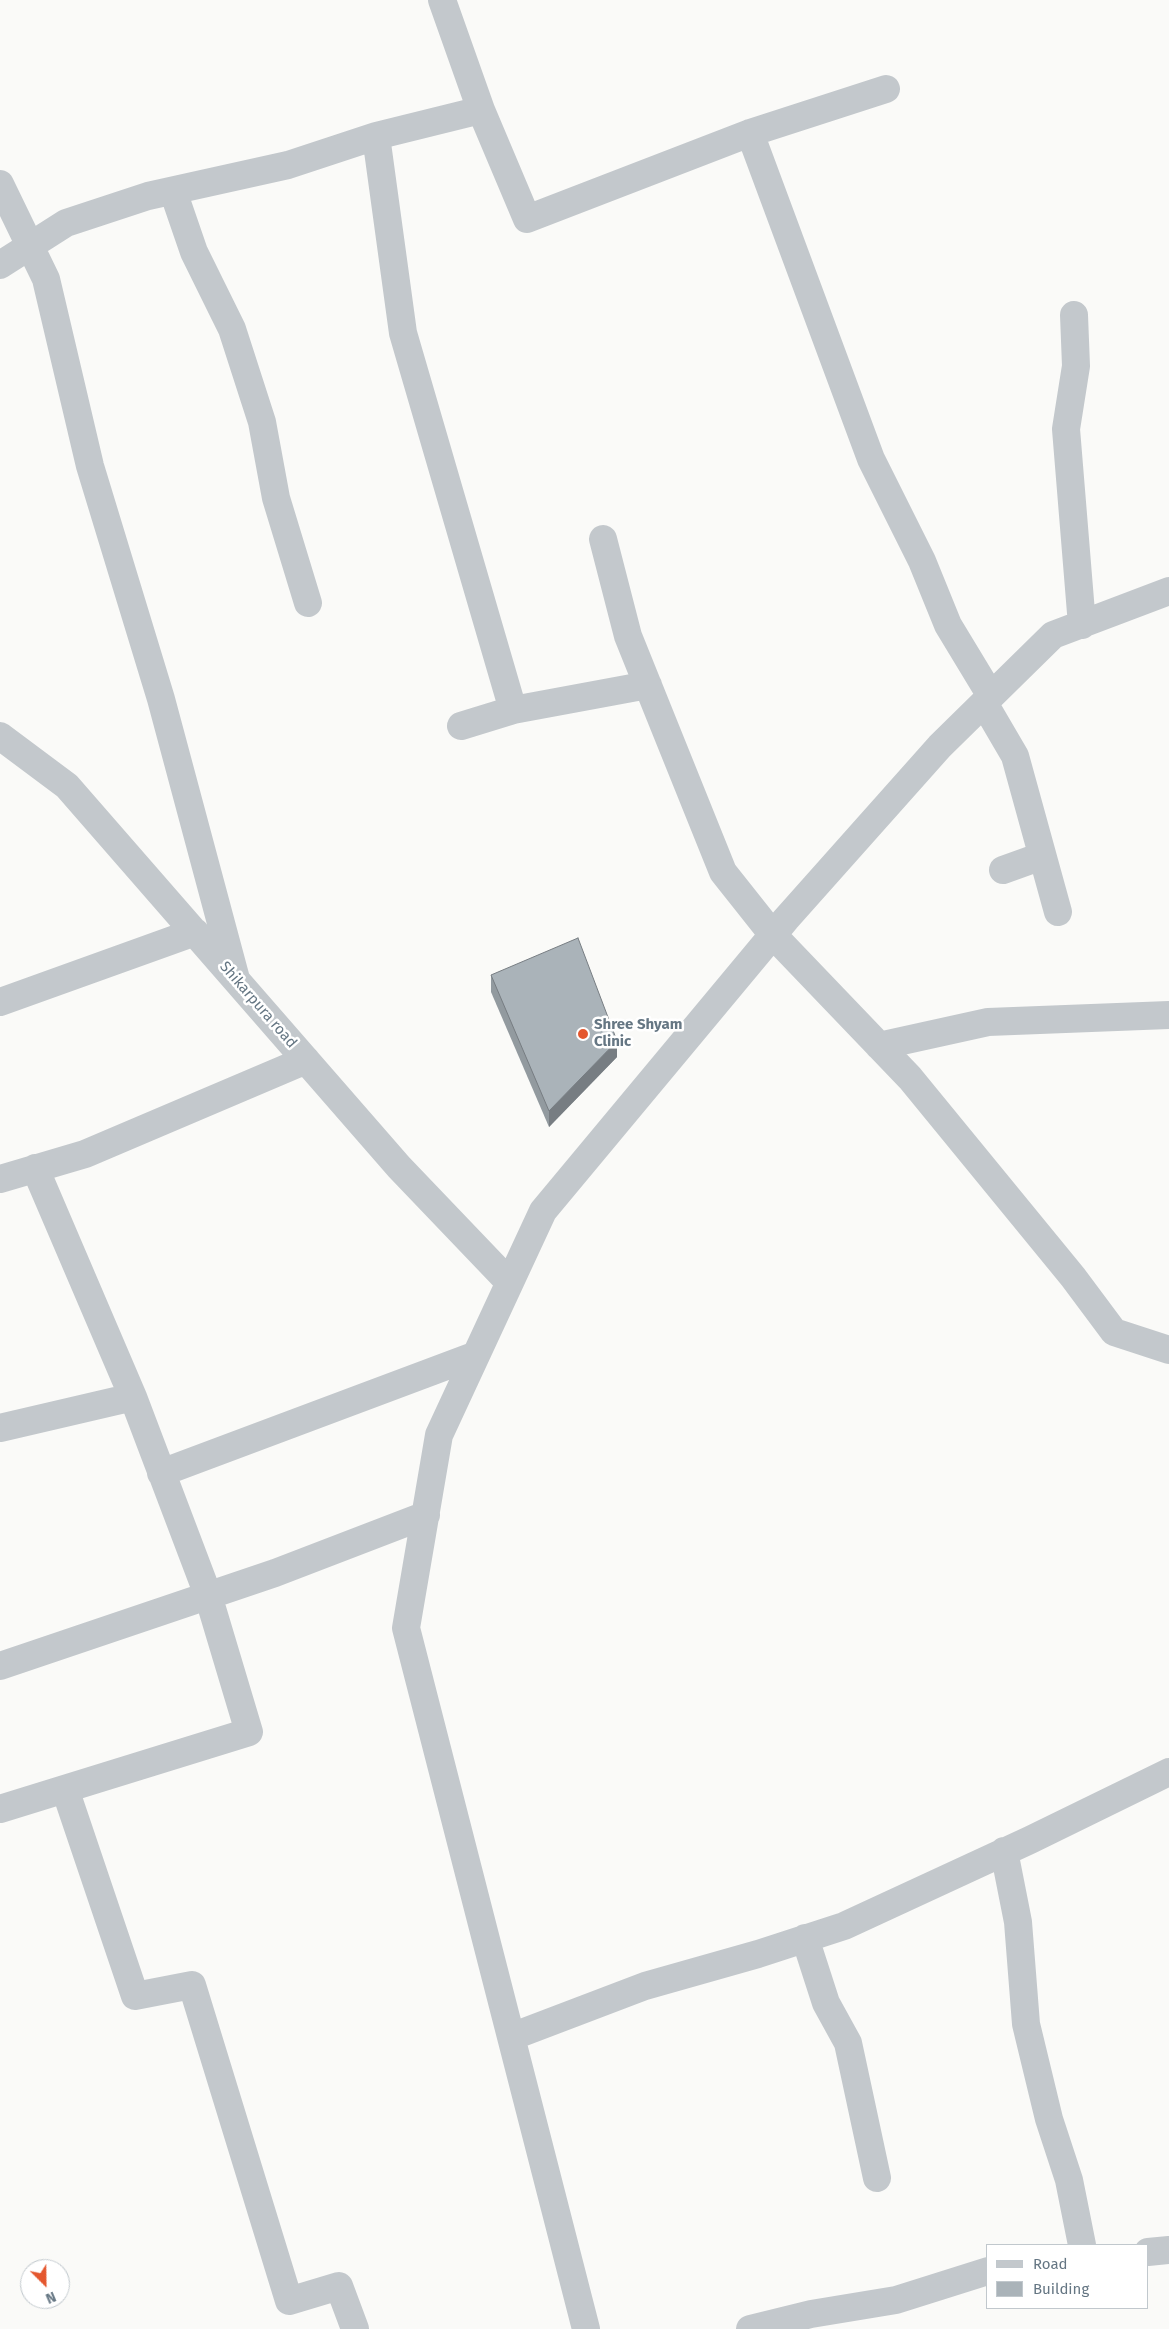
<!DOCTYPE html>
<html>
<head>
<meta charset="utf-8">
<style>
  body { margin:0 }
  #map { position:relative; width:1169px; height:2329px; overflow:hidden; background:#fafaf8; font-family:"Fira Sans",sans-serif }
  canvas { display:block }
  .legend { position:absolute; left:986px; top:2244px; width:162px; height:65px; box-sizing:border-box; background:#fff; border:1px solid #c1c8cd; margin:0; padding:6px 9px; list-style:none; font-size:15px; color:#657683 }
  .legend li { display:flex; align-items:center; gap:10px; height:25px }
  .legend b { width:25px; border:1px solid #c1c8cd }
  .north { position:absolute; left:20px; top:2259px; width:50px; height:50px; box-sizing:border-box; background:#fff; border:1px solid #c1c8cd; border-radius:50%; rotate:157deg; font-size:14px; font-weight:700; line-height:20px; text-align:center; color:#657683 }
  .north::after { content:''; display:block; margin:auto; width:18px; height:22px; background:#e4572e; clip-path:polygon(50% 0,100% 100%,50% 72%,0 100%) }
</style>
</head>
<body>
<div id="map">
<canvas width="1169" height="2329"></canvas>
<ul class="legend">
<li><b style="height:6px;background:#c3c8cc"></b>Road</li>
<li><b style="height:14px;background:#aab3b9"></b>Building</li>
</ul>
<div class="north">N</div>
</div>
<script>
const ctx = document.querySelector('canvas').getContext('2d');
ctx.lineJoin = 'round';
function toPath(rows) {
  const path = new Path2D();
  for (const r of rows) {
    path.moveTo(r[0], r[1]);
    for (let i = 2; i < r.length; i += 2) path.lineTo(r[i], r[i + 1]);
  }
  return path;
}
function trace(path, color, width, dash) {
  ctx.strokeStyle = color;
  ctx.lineWidth = width;
  ctx.lineCap = dash ? 'butt' : 'round';
  ctx.setLineDash(dash || []);
  ctx.stroke(path);
}
function fill(path, color) {
  ctx.fillStyle = color;
  ctx.fill(path, 'evenodd');
}
function write(font, color, halo, rows, align = 'center') {
  ctx.font = font + ' "Fira Sans",sans-serif';
  ctx.lineWidth = 5;
  ctx.setLineDash([]);
  ctx.textBaseline = 'middle';
  ctx.strokeStyle = halo;
  ctx.fillStyle = color;
  for (const [text, x, y, turn = 0] of rows) {
    ctx.save();
    ctx.translate(x, y);
    ctx.rotate((+turn || 0) * Math.PI / 180);
    ctx.textAlign = isNaN(turn) ? turn : align;
    if (halo) ctx.strokeText(text, 0, 0);
    ctx.fillText(text, 0, 0);
    ctx.restore();
  }
}
const minor = toPath([
  [442,0,481,110,527,219,750,133,886,89],
  [481,110,376,136,403,333,513,710],
  [750,133,871,459,922,561,948,625,991,696],
  [0,184,46,279,90,466,161,699,236,979],
  [173,191,194,252,232,329,262,422,276,498,308,603],
  [0,265,66,223,148,196,288,165,376,136],
  [1074,315,1076,366,1066,429,1082,625],
  [603,539,628,636,723,872,773,935,910,1078,1073,1277,1114,1332,1169,1350],
  [984,703,1015,756,1058,912],
  [461,726,513,710,648,685],
  [0,736,67,786,399,1167,509,1282],
  [1003,870,1042,856],
  [0,1002,195,932],
  [879,1046,988,1022,1169,1015],
  [35,1168,133,1397],
  [0,1179,85,1154,306,1060],
  [0,1428,133,1397,208,1595,249,1732,0,1809],
  [161,1473,476,1355],
  [0,1666,275,1573,426,1515],
  [65,1789,135,1996,192,1985,289,2301,339,2286,355,2329],
  [1004,1851,1018,1922,1026,2024,1049,2119,1069,2180,1082,2245],
  [805,1938,826,2003,848,2043,877,2178],
  [511,2037,645,1986,758,1954,844,1926,1030,1840,1169,1772],
  [1148,2252,1169,2250],
  [586,2329,406,1628,439,1435,543,1211,786,919,940,746,1053,635,1169,591],
  [750,2329,811,2314,896,2300,988,2271]
]);
const wall = toPath([
  [491,975,617,1057,549,1127,491,992]
]);
const shadedWall = toPath([
  [617,1041,617,1057,549,1127,549,1111]
]);
const building = toPath([
  [578,938,617,1041,549,1111,491,975,578,938]
]);
const markers = [
  [583,1034,6,"#e4572e"]
];
const streetNames = [
  ["Shikarpura road",258,1005,49]
];
const poiNames = [
  ["Shree Shyam",594,1025],
  ["Clinic",594,1042]
];
trace(minor, '#c3c8cc', 28);
fill(wall, '#929a9f');
fill(shadedWall, '#777d82');
fill(building, '#aab3b9');
trace(building, '#777d82', 1);
for (const [x, y, r, color] of markers) {
  const dot = new Path2D();
  dot.arc(x, y, r, 0, 2 * Math.PI);
  ctx.fillStyle = color;
  ctx.fill(dot);
  trace(dot, '#fff', 2);
}
write('15px', '#657683', '#fff', streetNames);
write('bold 15px', '#657683', '#fff', poiNames, 'left');
</script>
</body>
</html>
